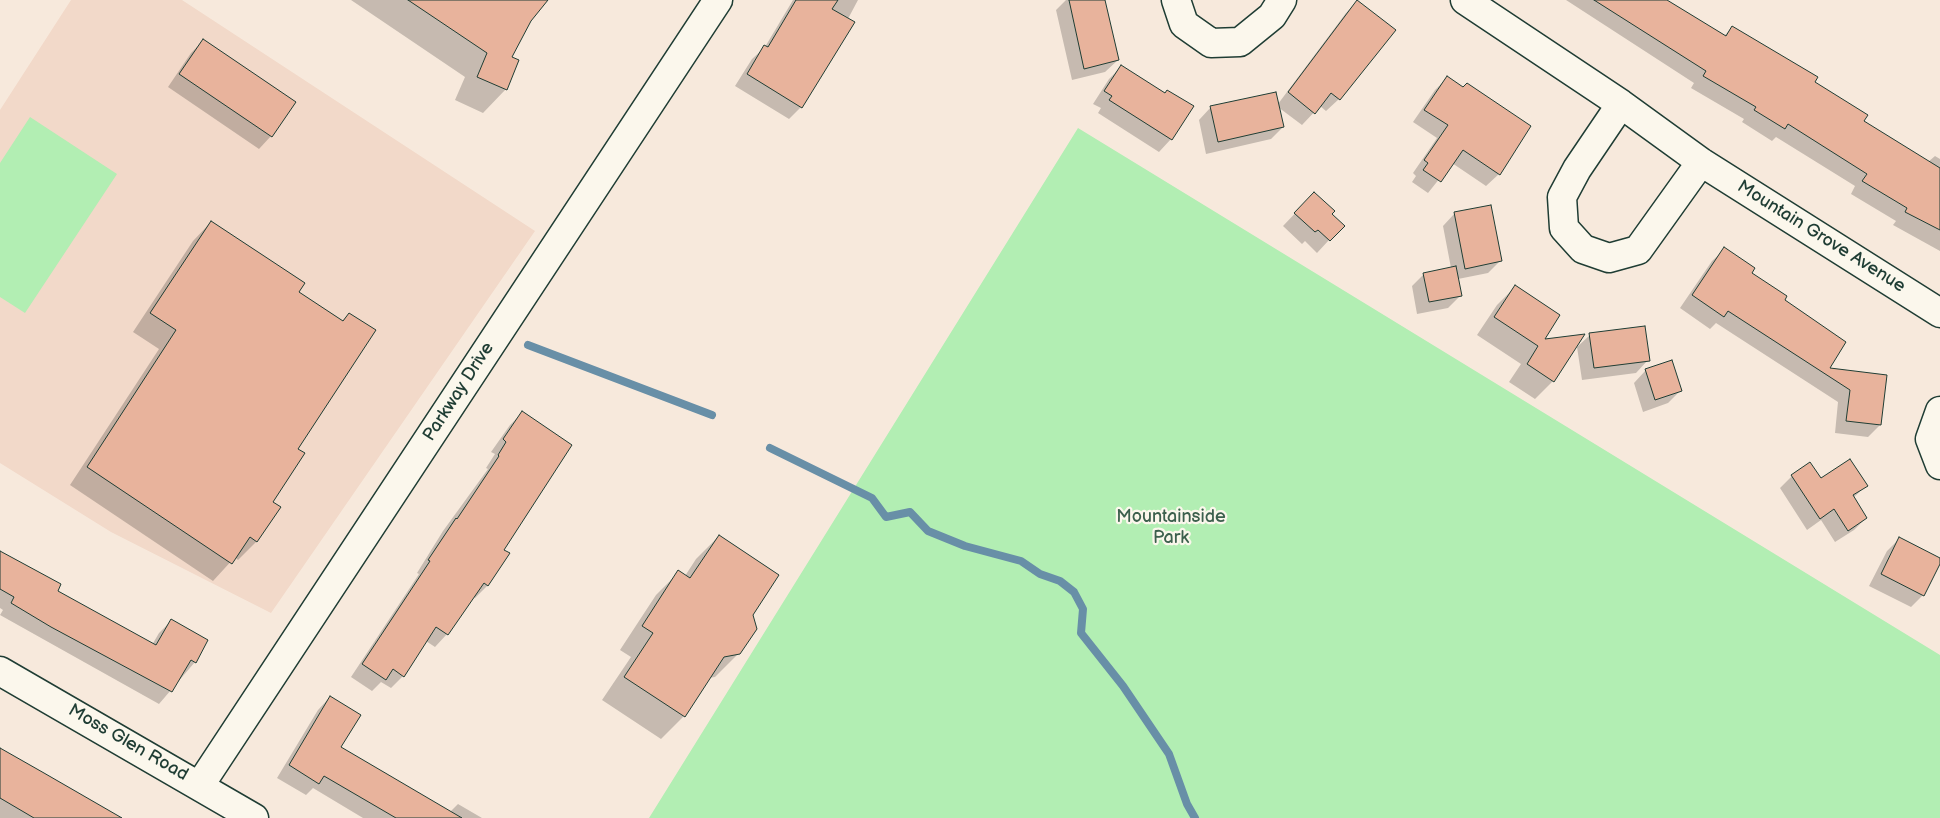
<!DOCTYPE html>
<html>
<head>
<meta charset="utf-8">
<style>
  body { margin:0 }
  canvas { display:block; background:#f7e9dc }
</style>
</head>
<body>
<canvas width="1940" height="818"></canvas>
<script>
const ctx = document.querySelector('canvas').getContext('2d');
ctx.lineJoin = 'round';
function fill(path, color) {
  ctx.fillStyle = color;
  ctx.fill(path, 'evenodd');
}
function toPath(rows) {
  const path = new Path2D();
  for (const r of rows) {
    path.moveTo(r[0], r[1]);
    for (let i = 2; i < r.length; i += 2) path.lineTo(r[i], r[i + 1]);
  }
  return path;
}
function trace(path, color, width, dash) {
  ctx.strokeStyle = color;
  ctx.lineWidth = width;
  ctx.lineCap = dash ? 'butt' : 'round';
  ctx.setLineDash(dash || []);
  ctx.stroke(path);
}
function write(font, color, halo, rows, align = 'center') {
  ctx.font = font + ' "Balsamiq Sans",sans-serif';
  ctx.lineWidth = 4.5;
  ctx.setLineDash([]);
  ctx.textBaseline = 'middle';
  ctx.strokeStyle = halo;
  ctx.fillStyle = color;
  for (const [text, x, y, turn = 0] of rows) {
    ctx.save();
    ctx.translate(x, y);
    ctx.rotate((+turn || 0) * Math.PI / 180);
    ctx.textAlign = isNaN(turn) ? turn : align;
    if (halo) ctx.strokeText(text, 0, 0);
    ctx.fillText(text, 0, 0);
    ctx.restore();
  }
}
const built = toPath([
  [71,0,182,0,535,231,271,613,111,532,0,463,0,110]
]);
const green = toPath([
  [30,117,117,174,25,313,0,297,0,163],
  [1078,128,1940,655,1940,818,649,818]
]);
const shadow = toPath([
  [351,0,546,0,530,20,510,57,506,89,483,113,455,100,465,77],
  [793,0,858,0,801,107,789,119,735,86,752,59,765,47],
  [1066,0,1104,0,1118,60,1105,72,1072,80,1056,10],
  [1566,0,1665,0,1724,36,1732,28,1813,82,1863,122,1928,162,1935,156,1940,159,1940,251,1893,225,1896,221,1851,194,1855,186,1776,137,1772,141,1742,122,1744,119,1691,88,1694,83],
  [1358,1,1339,99,1326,111,1320,106,1302,125,1278,107,1283,127,1271,139,1206,154,1199,120,1211,107,1278,104,1346,13],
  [203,41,271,136,259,149,168,87,191,53],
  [1121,67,1164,94,1192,106,1171,139,1159,152,1098,113,1101,108,1093,104,1109,79],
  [1447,78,1499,174,1486,186,1452,163,1428,193,1412,182,1416,176,1413,173,1437,138,1413,122,1435,90],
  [1302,206,1331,214,1329,240,1317,253,1305,241,1302,244,1283,226],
  [1455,213,1500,261,1488,273,1458,279,1461,295,1448,308,1417,314,1412,286,1424,274,1451,268,1443,226],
  [211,222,298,292,342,321,349,314,297,449,272,502,279,507,256,542,238,560,235,557,213,581,70,485,159,349,133,332,193,241],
  [1725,249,1783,300,1828,369,1886,376,1880,425,1868,437,1835,433,1838,402,1716,323,1710,329,1680,308,1712,261],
  [1515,287,1542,341,1553,381,1535,399,1509,382,1521,364,1477,335,1497,305],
  [1590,335,1648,360,1636,373,1582,380,1577,347],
  [1646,370,1680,391,1668,403,1643,412,1634,383],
  [522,413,503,550,488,585,475,598,473,596,447,634,435,647,426,641,403,676,391,688,381,682,372,691,351,677,419,574,417,573,443,531,488,469,486,468,495,454,491,452,510,425],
  [1792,476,1866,486,1853,498,1866,518,1854,530,1835,542,1821,520,1807,530,1780,488],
  [719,536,752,614,739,653,715,677,709,678,684,716,661,739,602,700,631,657,620,650,656,595,679,572,685,576,696,559],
  [1899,539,1940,559,1923,595,1911,607,1869,586,1887,551],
  [0,552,56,591,152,645,159,633,171,621,195,662,159,704,0,615,3,610,0,608],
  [330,697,339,748,450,812,458,804,482,818,363,818,313,788,306,795,277,778,318,710],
  [0,749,120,818,0,818]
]);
const stream = toPath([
  [528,345,712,415],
  [770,448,872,498,886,517,910,512,928,531,965,546,1021,561,1040,574,1060,581,1074,592,1083,609,1081,633,1123,686,1169,754,1187,804,1195,818]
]);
const building = toPath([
  [408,0,548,0,531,21,512,57,519,60,507,90,477,77,487,53,408,0],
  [796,0,838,0,832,9,855,22,802,108,747,74,764,45,768,47,796,0],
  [1069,0,1105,0,1119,60,1084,69,1069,0],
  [1357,0,1396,30,1340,100,1331,93,1315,114,1288,92,1357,0],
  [1594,0,1667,0,1726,36,1732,26,1818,77,1815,82,1868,115,1864,121,1940,168,1940,230,1905,212,1907,208,1862,181,1867,174,1788,124,1785,129,1754,110,1756,107,1703,76,1706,71,1594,0],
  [203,39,296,102,272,137,179,74,203,39],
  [1121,65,1165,93,1167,90,1194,106,1172,140,1109,100,1112,96,1104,91,1121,65],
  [1447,76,1463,87,1467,83,1531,126,1500,175,1463,150,1441,182,1423,170,1428,163,1424,160,1448,125,1424,110,1447,76],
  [1276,92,1284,127,1218,142,1210,106,1276,92],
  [1314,192,1335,211,1332,214,1345,226,1330,241,1318,230,1315,232,1294,213,1314,192],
  [1491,205,1502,261,1465,269,1454,212,1491,205],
  [211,221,305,283,299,292,343,321,349,313,376,330,298,449,305,453,273,502,281,507,257,542,250,537,232,564,87,467,176,330,150,313,211,221],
  [1724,247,1755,268,1752,273,1787,296,1785,300,1846,342,1830,368,1887,375,1881,425,1846,421,1850,390,1728,311,1724,317,1692,295,1724,247],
  [1456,266,1462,296,1429,302,1423,273,1456,266],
  [1515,285,1560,315,1545,339,1585,334,1554,382,1527,364,1538,346,1494,317,1515,285],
  [1645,326,1650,361,1594,368,1589,333,1645,326],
  [1672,360,1682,391,1655,400,1645,369,1672,360],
  [522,411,572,445,504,550,510,553,488,586,484,583,448,635,436,627,404,677,393,669,386,680,362,664,430,561,428,560,456,518,457,519,499,456,498,455,506,442,503,439,522,411],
  [1850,459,1868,486,1853,495,1867,518,1848,531,1834,509,1820,519,1791,475,1810,462,1821,478,1850,459],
  [719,535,779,575,753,615,757,629,740,654,724,657,685,717,624,677,653,633,642,626,678,570,690,578,719,535],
  [1899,537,1940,558,1940,564,1924,596,1881,574,1899,537],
  [0,551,61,584,58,591,156,645,171,619,208,640,196,663,191,660,172,692,51,627,11,603,14,597,0,589,0,551],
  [330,696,361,715,341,747,462,818,396,818,324,776,319,784,289,765,330,696],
  [0,748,44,773,122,818,34,818,0,798,0,748]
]);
const minor = toPath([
  [1176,0,1184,24,1211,43,1240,42,1272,16,1282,0],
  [1465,0,1621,104,1701,162,1940,313],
  [1621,104,1577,169,1562,197,1564,228,1583,249,1609,258,1638,250,1701,162],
  [1940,411,1930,439,1940,465],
  [0,671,254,818],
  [200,785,718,0]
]);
const streetNames = [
  ["Mountain Grove Avenue",1821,237,32],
  ["Parkway Drive",459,392,-57],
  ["Moss Glen Road",128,743,30]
];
const parkNames = [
  ["Mountainside",1171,517],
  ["Park",1171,538]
];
fill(built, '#f2d9c9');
fill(green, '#b2eeb3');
fill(shadow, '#0003');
trace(stream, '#688fa7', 8);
fill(building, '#e8b39c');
trace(building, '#1f3d34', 1);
trace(minor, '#1f3d34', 31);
trace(minor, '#fbf7ec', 28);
write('18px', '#1f3d34', '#fbf7ec', streetNames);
write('18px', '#3c604d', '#fbf7ec', parkNames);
</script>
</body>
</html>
